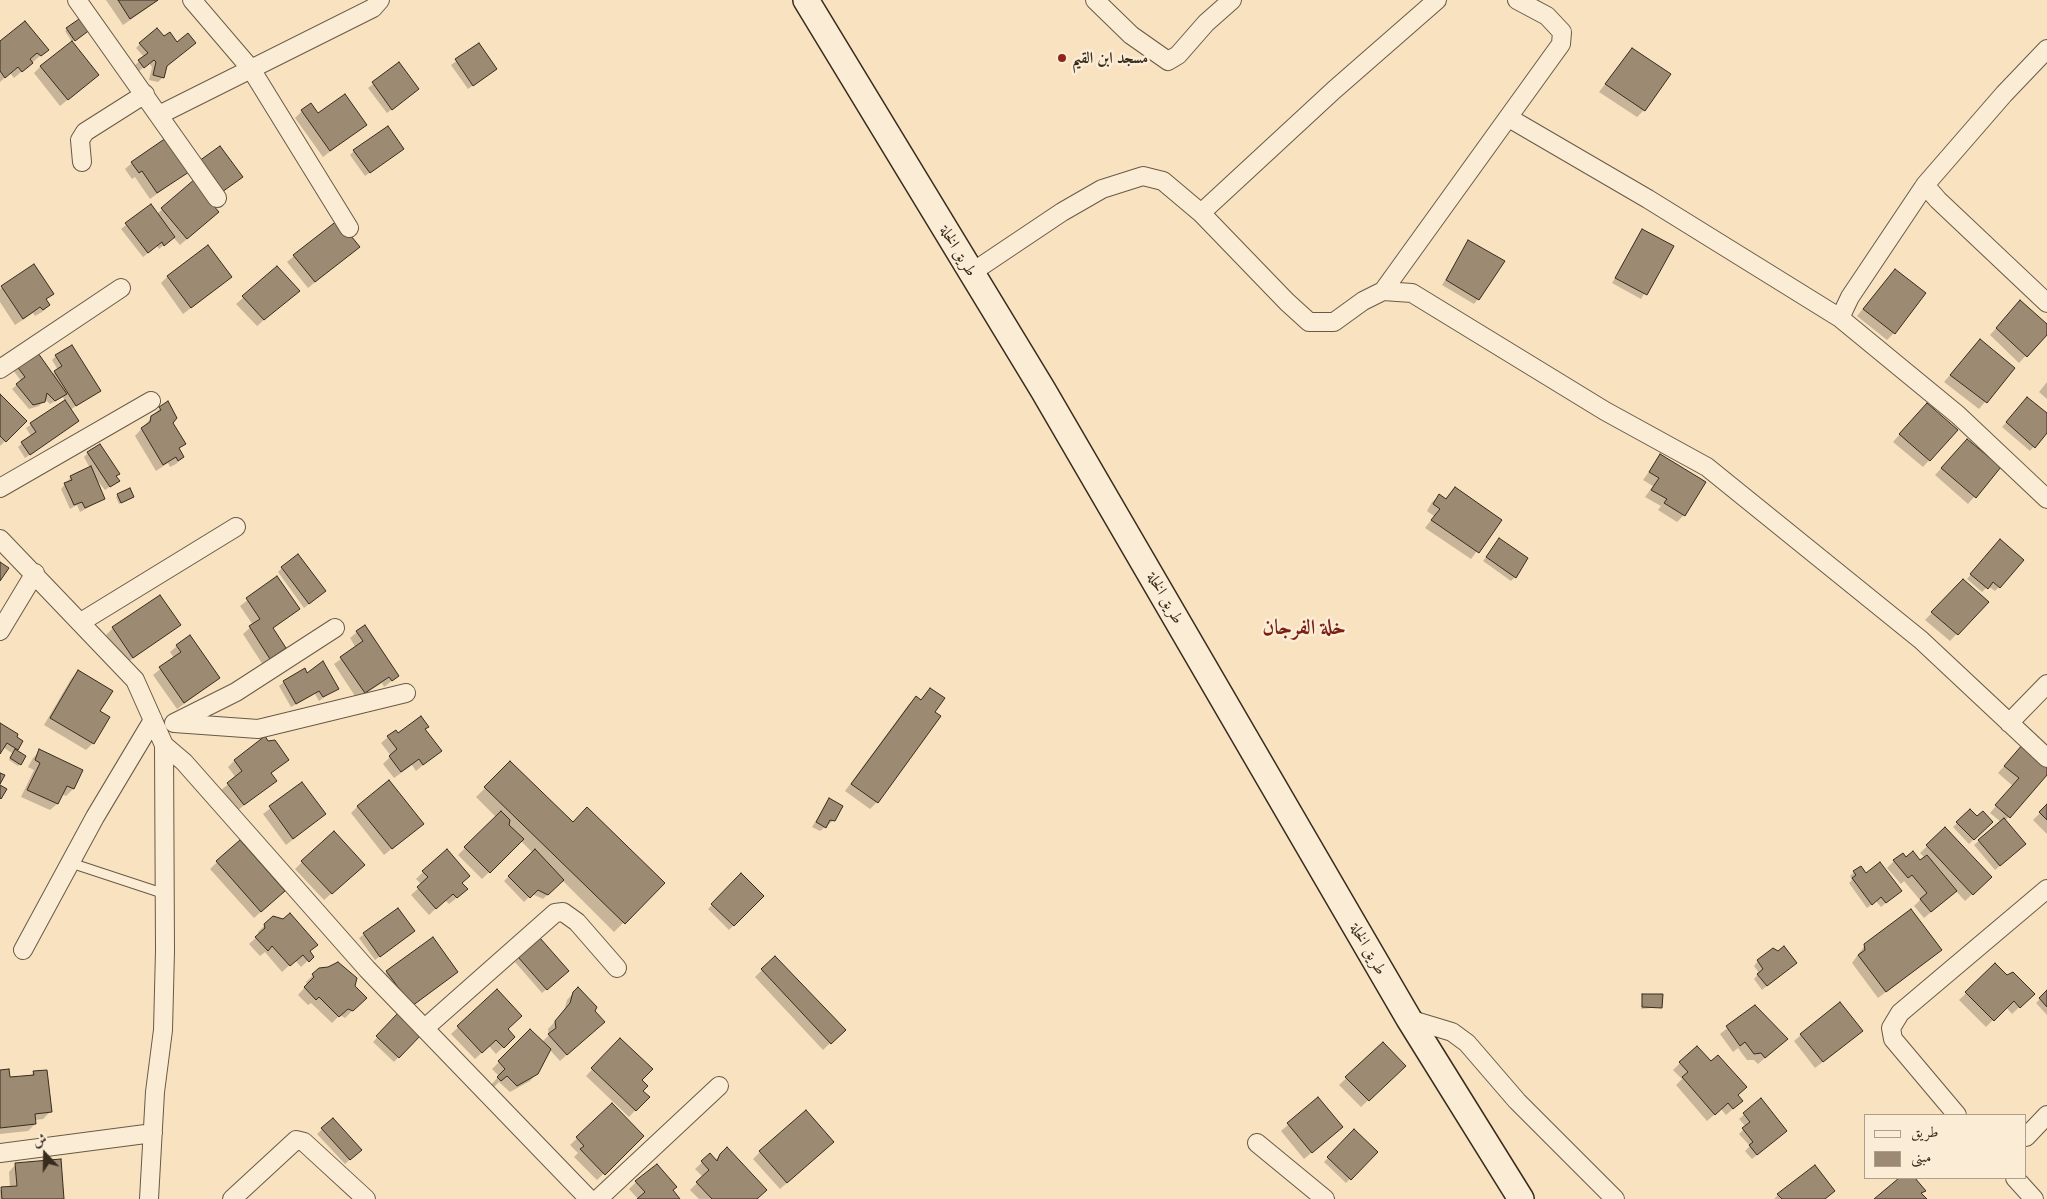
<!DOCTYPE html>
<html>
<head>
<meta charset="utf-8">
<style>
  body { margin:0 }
  #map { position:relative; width:2047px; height:1199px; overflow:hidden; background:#f9e2c0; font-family:"Libre Caslon Text",Amiri,serif }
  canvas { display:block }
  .legend { position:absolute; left:1864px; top:1114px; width:162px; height:65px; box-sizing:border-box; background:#fbecd6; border:1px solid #ad9f8c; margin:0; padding:6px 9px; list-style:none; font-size:15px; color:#382c1e }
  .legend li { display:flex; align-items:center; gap:10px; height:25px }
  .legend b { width:25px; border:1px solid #ad9f8c }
  .north { position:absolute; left:20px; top:1129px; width:50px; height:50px; -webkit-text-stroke:4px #fbecd6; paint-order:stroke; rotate:339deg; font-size:14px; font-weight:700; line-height:20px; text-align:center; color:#382c1e }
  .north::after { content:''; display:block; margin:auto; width:18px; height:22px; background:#382c1e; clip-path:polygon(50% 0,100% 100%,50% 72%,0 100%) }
</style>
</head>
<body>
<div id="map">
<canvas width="2047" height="1199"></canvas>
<ul class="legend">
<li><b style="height:6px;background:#fbecd6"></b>طريق</li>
<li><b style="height:14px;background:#9c8b72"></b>مبنى</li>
</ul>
<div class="north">ش</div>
</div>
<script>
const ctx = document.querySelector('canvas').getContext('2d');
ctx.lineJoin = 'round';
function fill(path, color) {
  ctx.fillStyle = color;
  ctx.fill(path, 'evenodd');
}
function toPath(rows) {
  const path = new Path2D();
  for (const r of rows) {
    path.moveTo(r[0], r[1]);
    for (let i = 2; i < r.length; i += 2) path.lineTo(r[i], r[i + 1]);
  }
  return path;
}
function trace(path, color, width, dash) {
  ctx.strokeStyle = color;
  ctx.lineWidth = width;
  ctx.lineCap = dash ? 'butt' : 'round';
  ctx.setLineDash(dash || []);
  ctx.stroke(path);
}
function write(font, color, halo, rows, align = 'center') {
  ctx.font = font + ' "Libre Caslon Text",Amiri,serif';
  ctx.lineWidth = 5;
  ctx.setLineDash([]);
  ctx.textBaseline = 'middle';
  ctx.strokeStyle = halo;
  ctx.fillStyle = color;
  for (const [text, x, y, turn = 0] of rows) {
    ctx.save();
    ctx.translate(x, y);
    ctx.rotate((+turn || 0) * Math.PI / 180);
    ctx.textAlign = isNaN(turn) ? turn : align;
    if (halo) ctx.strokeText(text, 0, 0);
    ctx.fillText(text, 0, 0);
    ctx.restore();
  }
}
const shadow = toPath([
  [106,0,159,0,123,25],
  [81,19,87,31,72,42,65,31],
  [0,42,47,50,14,78,10,73,0,82],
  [140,44,166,66,163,77,158,82,149,80,152,67,149,63,139,71,134,66,144,57,136,48],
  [479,45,496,69,468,89,451,65],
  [1632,49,1644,110,1637,117,1599,92],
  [399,64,413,93,387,113,368,88],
  [41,66,98,75,60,106,34,73],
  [302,111,366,124,323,157,295,118],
  [402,149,365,176,350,155,354,151],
  [132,163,187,172,150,199,135,177,132,179,125,169],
  [195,181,210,219,180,245,173,237,159,249,157,246,143,257,121,229,150,206,157,214],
  [1642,231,1672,247,1641,299,1612,283],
  [1468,242,1478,299,1474,304,1442,285],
  [358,247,308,288,287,262,294,256],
  [33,266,52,294,46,300,49,305,42,312,35,316,33,313,15,325,0,302,0,289],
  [277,268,291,297,257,326,236,304],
  [168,276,231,277,183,314,161,283],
  [1888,278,1894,333,1887,340,1857,316],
  [2014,308,2047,326,2047,333,2019,363,1990,335],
  [1980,340,2014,368,1979,409,1944,382],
  [56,356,99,391,70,410,78,421,73,425,25,458,18,447,31,436,26,428,65,401,63,397,50,404,45,399,39,406,29,409,12,389,21,381,13,370,17,366,52,374,58,370,52,360],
  [2047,382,2047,399,2039,392],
  [0,395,26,421,0,446],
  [2023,403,2047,414,2047,431,2030,451,2002,427],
  [160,408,184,444,178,449,183,457,176,464,170,467,168,463,156,471,135,436],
  [1920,411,1956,430,1923,467,1893,442],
  [1961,447,1999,468,1968,504,1935,475],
  [88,453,119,474,115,477,118,481,105,490,93,475,104,499,80,512,77,505,70,509,61,489,71,477,90,468,84,457],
  [1660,456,1684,515,1677,522,1658,510,1661,506,1645,497,1653,486,1643,480],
  [1455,488,1500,520,1471,559,1425,528,1434,516,1427,511,1432,502,1439,496,1445,499],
  [118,495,131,498,119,504,116,497],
  [1499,540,1515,577,1511,581,1483,561],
  [1995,545,1999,587,1995,591,1988,586,1982,592,1967,579],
  [282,568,320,595,304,608,278,572],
  [277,578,299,609,272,629,285,648,263,665,243,634,253,625,240,606],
  [1963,581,1987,602,1950,641,1925,620],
  [179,625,125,664,106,635,113,628],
  [357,632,398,676,384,687,382,683,357,699,334,664,356,648,350,638],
  [177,646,219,678,177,709,153,675,174,658,170,652],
  [78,672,99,712,93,743,86,750,44,725,71,679],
  [307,675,337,688,319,701,315,694,291,707,279,686,284,682],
  [931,689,877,802,870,809,845,791,909,704,916,698,920,701],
  [0,724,17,749,15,751,20,764,18,766,9,760,12,753,3,747,0,752],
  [424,730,440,751,416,771,412,765,394,778,383,764,391,756,381,743,388,737],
  [40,751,81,770,73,789,66,796,62,794,57,804,50,810,21,797,34,770,28,767,33,758],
  [2017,752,2047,773,2005,821,2020,849,1995,870,1974,845,2001,822,1990,813,2013,786,1998,773],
  [288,760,270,774,275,780,237,811,221,790,236,778,228,767,234,761],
  [510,763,572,824,663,883,614,932,562,880,543,899,532,894,524,902,504,881,533,853,521,841,482,879,458,855,496,817,476,797],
  [301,784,325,814,286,845,263,814],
  [829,800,834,820,820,831,812,827],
  [358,806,422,824,384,855,351,813],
  [2047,806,2047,834,2033,820],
  [1970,811,1977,818,1991,822,1969,844,1953,827],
  [1945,829,1990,877,1965,901,1956,891,1924,918,1914,906,1920,900,1904,881,1901,884,1887,868,1894,861,1906,858,1920,862,1925,858,1920,853],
  [217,862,276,898,254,918,210,869],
  [302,862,357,871,324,900,295,869],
  [423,872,461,884,459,896,449,904,445,900,429,915,411,895,422,885,416,879],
  [1854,872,1866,875,1896,895,1881,907,1876,901,1867,908,1849,883,1852,880,1850,876],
  [741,875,763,896,729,930,708,909],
  [398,910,413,931,375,960,359,938],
  [273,917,313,956,301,967,295,960,282,972,265,952,260,956,249,944,259,935,258,932],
  [539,940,563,975,542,993,515,962],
  [1865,945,1933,956,1878,998,1852,963],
  [775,957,844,1030,823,1050,755,977],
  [1758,961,1791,967,1762,990,1754,979,1759,973,1754,966],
  [1995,965,2006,976,2033,994,2012,1014,2006,1007,1986,1027,1959,1000],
  [387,972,456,972,404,1012,380,979],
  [313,975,353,986,358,1005,345,1018,340,1015,332,1023,311,1003,308,1005,298,995,307,985,306,982],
  [578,988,596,1028,560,1061,550,1050,537,1073,530,1081,510,1092,499,1082,494,1087,491,1085,499,1076,492,1069,530,1031,542,1042,549,1035,548,1029,564,1012,567,1000],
  [497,991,506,1029,513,1037,496,1054,489,1046,475,1059,451,1034],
  [2047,992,2047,1015,2036,1003],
  [1643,995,1661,1007,1641,1009],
  [1754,1007,1779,1046,1758,1064,1754,1060,1747,1060,1738,1048,1733,1052,1720,1034],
  [399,1014,420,1034,394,1062,373,1042],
  [1801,1035,1855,1037,1815,1068,1794,1041],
  [620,1040,640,1080,641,1092,648,1097,629,1117,586,1076],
  [1383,1043,1397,1073,1361,1107,1339,1085],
  [1680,1063,1736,1095,1734,1108,1726,1115,1721,1109,1707,1121,1676,1085,1682,1079,1673,1070],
  [0,1071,9,1079,30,1076,34,1072,50,1112,43,1119,35,1120,35,1124,28,1131,0,1134],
  [1318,1099,1334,1134,1304,1159,1281,1131],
  [1761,1100,1781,1135,1752,1159,1745,1151,1750,1146,1739,1134,1746,1127,1739,1119],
  [612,1105,642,1136,597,1180,574,1157,578,1153,570,1145],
  [333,1119,360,1150,345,1164,317,1134],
  [1354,1131,1376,1152,1346,1183,1324,1162],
  [726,1149,756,1199,699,1199,690,1190,703,1177,695,1169,710,1155,715,1160],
  [826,1149,780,1189,753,1159,760,1152],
  [15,1165,63,1199,0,1199,0,1190,10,1187,9,1172],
  [636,1182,671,1190,679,1199,638,1199,629,1189],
  [1778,1195,1824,1199,1774,1199]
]);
const building = toPath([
  [118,0,158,0,130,19,118,0],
  [82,17,91,29,75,41,66,28,82,17],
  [25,21,49,50,41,56,37,53,30,59,33,63,22,72,18,67,5,78,0,71,0,41,25,21],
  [157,28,164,36,170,32,177,42,188,33,196,43,167,66,164,78,153,75,156,62,154,60,144,68,138,60,148,53,139,43,157,28],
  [72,41,99,75,68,100,40,66,72,41],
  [479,43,497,69,473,86,455,59,479,43],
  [1632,48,1671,74,1645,111,1605,84,1632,48],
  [399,62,419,89,392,110,372,82,399,62],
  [345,94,367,125,330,151,301,110,311,103,318,113,345,94],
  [388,126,404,149,370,173,353,150,388,126],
  [166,138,189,172,157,193,142,171,139,173,131,162,166,138],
  [220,146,243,177,222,192,199,161,220,146],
  [195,179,205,196,219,212,187,239,161,208,195,179],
  [151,204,175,237,164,246,162,242,148,253,125,223,151,204],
  [338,220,360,247,315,282,293,255,338,220],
  [1642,229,1674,246,1647,295,1615,278,1642,229],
  [1468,240,1505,261,1479,300,1446,280,1468,240],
  [208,245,232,277,191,308,167,276,208,245],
  [34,264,54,294,46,299,50,305,43,310,40,307,23,319,1,286,34,264],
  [277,266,300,291,264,320,242,296,277,266],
  [1895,269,1926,293,1895,334,1863,309,1895,269],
  [2020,300,2047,324,2047,335,2027,357,1996,328,2020,300],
  [1980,339,2015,368,1987,403,1950,375,1980,339],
  [72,345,101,391,76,406,54,371,62,366,55,355,72,345],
  [38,353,67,394,55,401,47,393,45,402,33,405,16,384,25,377,16,365,38,353],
  [0,394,27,421,6,442,0,436,0,394],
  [2027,397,2047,413,2047,433,2035,448,2006,422,2027,397],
  [65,400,79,421,30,455,21,442,36,432,30,423,65,400],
  [168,401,177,418,173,423,186,444,179,448,184,457,178,461,176,457,163,465,141,428,150,422,151,416,161,410,159,407,168,401],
  [1927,403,1958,430,1930,461,1899,434,1927,403],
  [1967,439,2001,467,1976,498,1941,468,1967,439],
  [100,444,120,474,116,476,120,481,110,487,87,452,100,444],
  [1660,454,1706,482,1685,516,1664,503,1667,499,1651,490,1659,478,1649,472,1660,454],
  [91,466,105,499,85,508,82,502,74,505,64,483,72,480,70,476,91,466],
  [1455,487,1502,520,1479,553,1431,520,1440,509,1433,504,1439,494,1446,499,1455,487],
  [130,488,134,497,121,503,117,494,130,488],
  [1499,538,1528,558,1516,578,1486,557,1499,538],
  [2000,539,2024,560,2000,588,1993,582,1988,589,1970,574,2000,539],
  [298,554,326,591,309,604,281,567,298,554],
  [0,562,9,568,0,581,0,562],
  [277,576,300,609,273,628,286,648,270,659,249,626,260,619,246,598,277,576],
  [1963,579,1989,602,1958,635,1931,612,1963,579],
  [160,595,181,625,133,658,112,627,160,595],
  [365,625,399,676,392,681,389,677,365,693,340,657,363,641,356,631,365,625],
  [190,635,220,678,184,703,159,667,181,652,176,645,190,635],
  [323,661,339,689,323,697,319,691,296,704,283,681,305,668,307,673,323,661],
  [78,670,113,691,100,711,110,717,94,744,50,718,78,670],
  [930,688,945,698,935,712,941,716,878,803,851,784,916,696,921,700,930,688],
  [421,716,429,727,425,729,442,751,423,765,419,759,401,772,389,756,397,749,387,736,396,730,398,733,421,716],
  [0,723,18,734,17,737,23,741,18,750,7,743,0,754,0,723],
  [265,736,268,741,275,740,289,760,271,773,277,781,244,805,227,783,242,771,234,760,265,736],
  [2023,744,2047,764,2047,775,2010,818,1995,805,2019,778,2004,766,2023,744],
  [15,749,26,756,21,765,10,758,15,749],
  [39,749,83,770,74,789,67,786,58,804,27,790,40,763,35,760,39,749],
  [510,761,573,822,587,807,665,883,625,924,484,787,510,761],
  [0,773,5,775,0,784,0,773],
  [389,780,424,824,392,849,357,806,389,780],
  [302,782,326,814,293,839,269,806,302,782],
  [0,785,7,789,1,799,0,798,0,785],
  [829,798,843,806,835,821,830,820,826,828,816,822,829,798],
  [2047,804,2047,820,2039,812,2047,804],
  [1970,809,1977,816,1983,811,1993,822,1974,840,1956,822,1970,809],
  [501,811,510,820,509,825,524,839,490,873,464,847,501,811],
  [2004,818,2026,844,2000,866,1978,840,2004,818],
  [1945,827,1992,877,1973,895,1926,845,1945,827],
  [334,831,365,865,332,894,301,861,334,831],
  [240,840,285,891,261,912,216,861,240,840],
  [447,849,470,876,462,883,468,889,457,898,453,894,436,909,417,887,428,877,422,871,447,849],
  [535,849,564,880,548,895,538,890,530,898,508,876,535,849],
  [1913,851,1920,860,1927,855,1957,891,1931,912,1920,899,1927,893,1912,875,1908,878,1893,860,1903,853,1906,857,1913,851],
  [1880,862,1902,891,1886,903,1881,897,1872,905,1852,878,1856,875,1853,871,1861,866,1866,873,1880,862],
  [741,873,764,896,734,926,711,904,741,873],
  [398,908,415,931,380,957,363,933,398,908],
  [1911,909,1942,950,1886,992,1858,955,1865,950,1864,944,1911,909],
  [290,913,318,945,310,951,314,957,309,962,303,955,290,966,272,946,268,951,255,937,265,928,264,924,273,916,283,919,290,913],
  [433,937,458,972,412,1006,386,971,433,937],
  [540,938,569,971,547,990,518,957,540,938],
  [1784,946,1797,963,1767,986,1757,974,1763,969,1757,960,1773,948,1778,951,1784,946],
  [775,956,846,1030,831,1044,761,969,775,956],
  [338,962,357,978,355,986,367,998,353,1011,348,1009,339,1017,319,997,316,1000,304,987,314,977,312,974,319,968,328,967,338,962],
  [1995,963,2007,975,2013,972,2035,994,2020,1008,2014,1001,1994,1021,1965,992,1995,963],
  [578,987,597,1007,595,1011,605,1022,567,1055,548,1034,556,1028,555,1021,570,1003,573,992,578,987],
  [497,989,522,1016,508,1029,515,1037,504,1048,496,1040,482,1053,457,1026,497,989],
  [2047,990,2047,1007,2039,998,2047,990],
  [1642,994,1663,994,1662,1008,1642,1007,1642,994],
  [1840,1002,1863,1031,1823,1062,1800,1034,1840,1002],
  [1755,1005,1788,1039,1765,1058,1761,1053,1754,1054,1745,1042,1740,1046,1726,1026,1755,1005],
  [399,1012,422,1034,399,1058,376,1036,399,1012],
  [530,1029,551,1049,538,1074,517,1086,507,1076,501,1081,497,1077,505,1069,498,1061,530,1029],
  [620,1038,653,1069,642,1080,648,1086,643,1091,650,1097,636,1111,591,1068,620,1038],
  [1383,1042,1406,1066,1369,1101,1345,1077,1383,1042],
  [1697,1046,1711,1061,1718,1055,1747,1087,1738,1095,1743,1101,1733,1109,1728,1103,1715,1115,1682,1077,1688,1072,1679,1062,1697,1046],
  [9,1069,10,1077,34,1075,33,1071,47,1070,52,1112,35,1114,36,1124,0,1128,0,1070,9,1069],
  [1318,1097,1343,1127,1312,1153,1287,1123,1318,1097],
  [1761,1098,1787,1131,1757,1155,1749,1145,1753,1142,1742,1128,1750,1122,1743,1113,1761,1098],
  [612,1103,644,1136,605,1175,580,1149,584,1146,576,1137,612,1103],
  [806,1110,834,1142,787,1183,759,1151,806,1110],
  [333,1118,362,1150,350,1160,321,1128,333,1118],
  [1354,1129,1378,1152,1351,1180,1327,1157,1354,1129],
  [727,1147,767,1190,757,1199,712,1199,696,1182,709,1170,701,1161,710,1153,717,1161,720,1154,727,1147],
  [61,1159,64,1199,2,1199,1,1187,17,1186,15,1163,61,1159],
  [657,1164,677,1187,673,1190,680,1199,637,1199,645,1192,635,1181,657,1164],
  [1815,1165,1835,1191,1825,1199,1782,1199,1777,1194,1815,1165],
  [1899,1178,1915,1178,1926,1191,1921,1193,1927,1199,1874,1199,1899,1178]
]);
const lane = toPath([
  [71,863,165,894]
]);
const street = toPath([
  [77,0,217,198],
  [192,0,251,69,349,228],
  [1095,0,1131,35,1168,61,1178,55,1206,23,1232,0],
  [2047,49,2004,94,1925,185,1850,297,1840,318,1958,415,2047,499],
  [159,115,373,8,380,0],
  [1509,118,1648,199,1840,318],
  [82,162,80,140,85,132,145,94],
  [1925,185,1938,200,2047,303],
  [1201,213,1334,90,1437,0],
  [971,273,1062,212,1102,189,1143,176,1163,181,1201,213,1287,302,1309,322,1334,322,1363,301,1383,291,1412,293,1605,411,1707,467,1921,640,2047,758],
  [1383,291,1561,44,1562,32,1547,16,1517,0],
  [0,369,121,288],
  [0,488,151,401],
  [0,539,135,680,164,745,184,762,367,969,589,1199],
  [81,622,236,527],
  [0,631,35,573],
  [174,723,258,729,406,693],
  [174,723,236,692,335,628],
  [2009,723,2047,684],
  [23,950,95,817,153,720],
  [1409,1019,1452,1032,1467,1043,1517,1101,1615,1199],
  [425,1028,555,913,563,912,577,922,617,968],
  [1957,1115,1893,1039,1891,1028,1900,1013,2047,889],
  [2026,1137,2047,1115],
  [1257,1143,1325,1199],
  [0,1153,153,1133],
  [2015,1178,2034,1199],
  [149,1199,155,1092,163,1030,165,951,164,745],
  [232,1199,296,1140,304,1142,366,1199],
  [598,1199,719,1086]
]);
const secondary = toPath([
  [806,0,1043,390,1409,1019,1521,1199]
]);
const markers = [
  [1062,58,5,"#8f2418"]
];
const poiNames = [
  ["مسجد ابن القيم",1072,58]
];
const streetNames = [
  ["طريق الخلة",958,251,59],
  ["طريق الخلة",1165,598,60],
  ["طريق الخلة",1368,949,60]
];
const districtNames = [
  ["خلة الفرجان",1304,628]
];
fill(shadow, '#0003');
fill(building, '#9c8b72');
trace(building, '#382c1e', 1);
trace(lane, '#685a46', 11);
trace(street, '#685a46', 20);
trace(secondary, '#382c1e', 28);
trace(lane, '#fbecd6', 9);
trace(street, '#fbecd6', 18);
trace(secondary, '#fbecd6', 25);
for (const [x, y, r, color] of markers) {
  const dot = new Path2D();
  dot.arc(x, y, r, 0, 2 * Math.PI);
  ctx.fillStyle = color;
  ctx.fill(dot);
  trace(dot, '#fbecd6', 2);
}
write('bold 16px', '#382c1e', '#fbecd6', poiNames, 'left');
write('16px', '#382c1e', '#fbecd6', streetNames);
write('bold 21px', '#7a1f14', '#fbecd6', districtNames);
</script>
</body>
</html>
